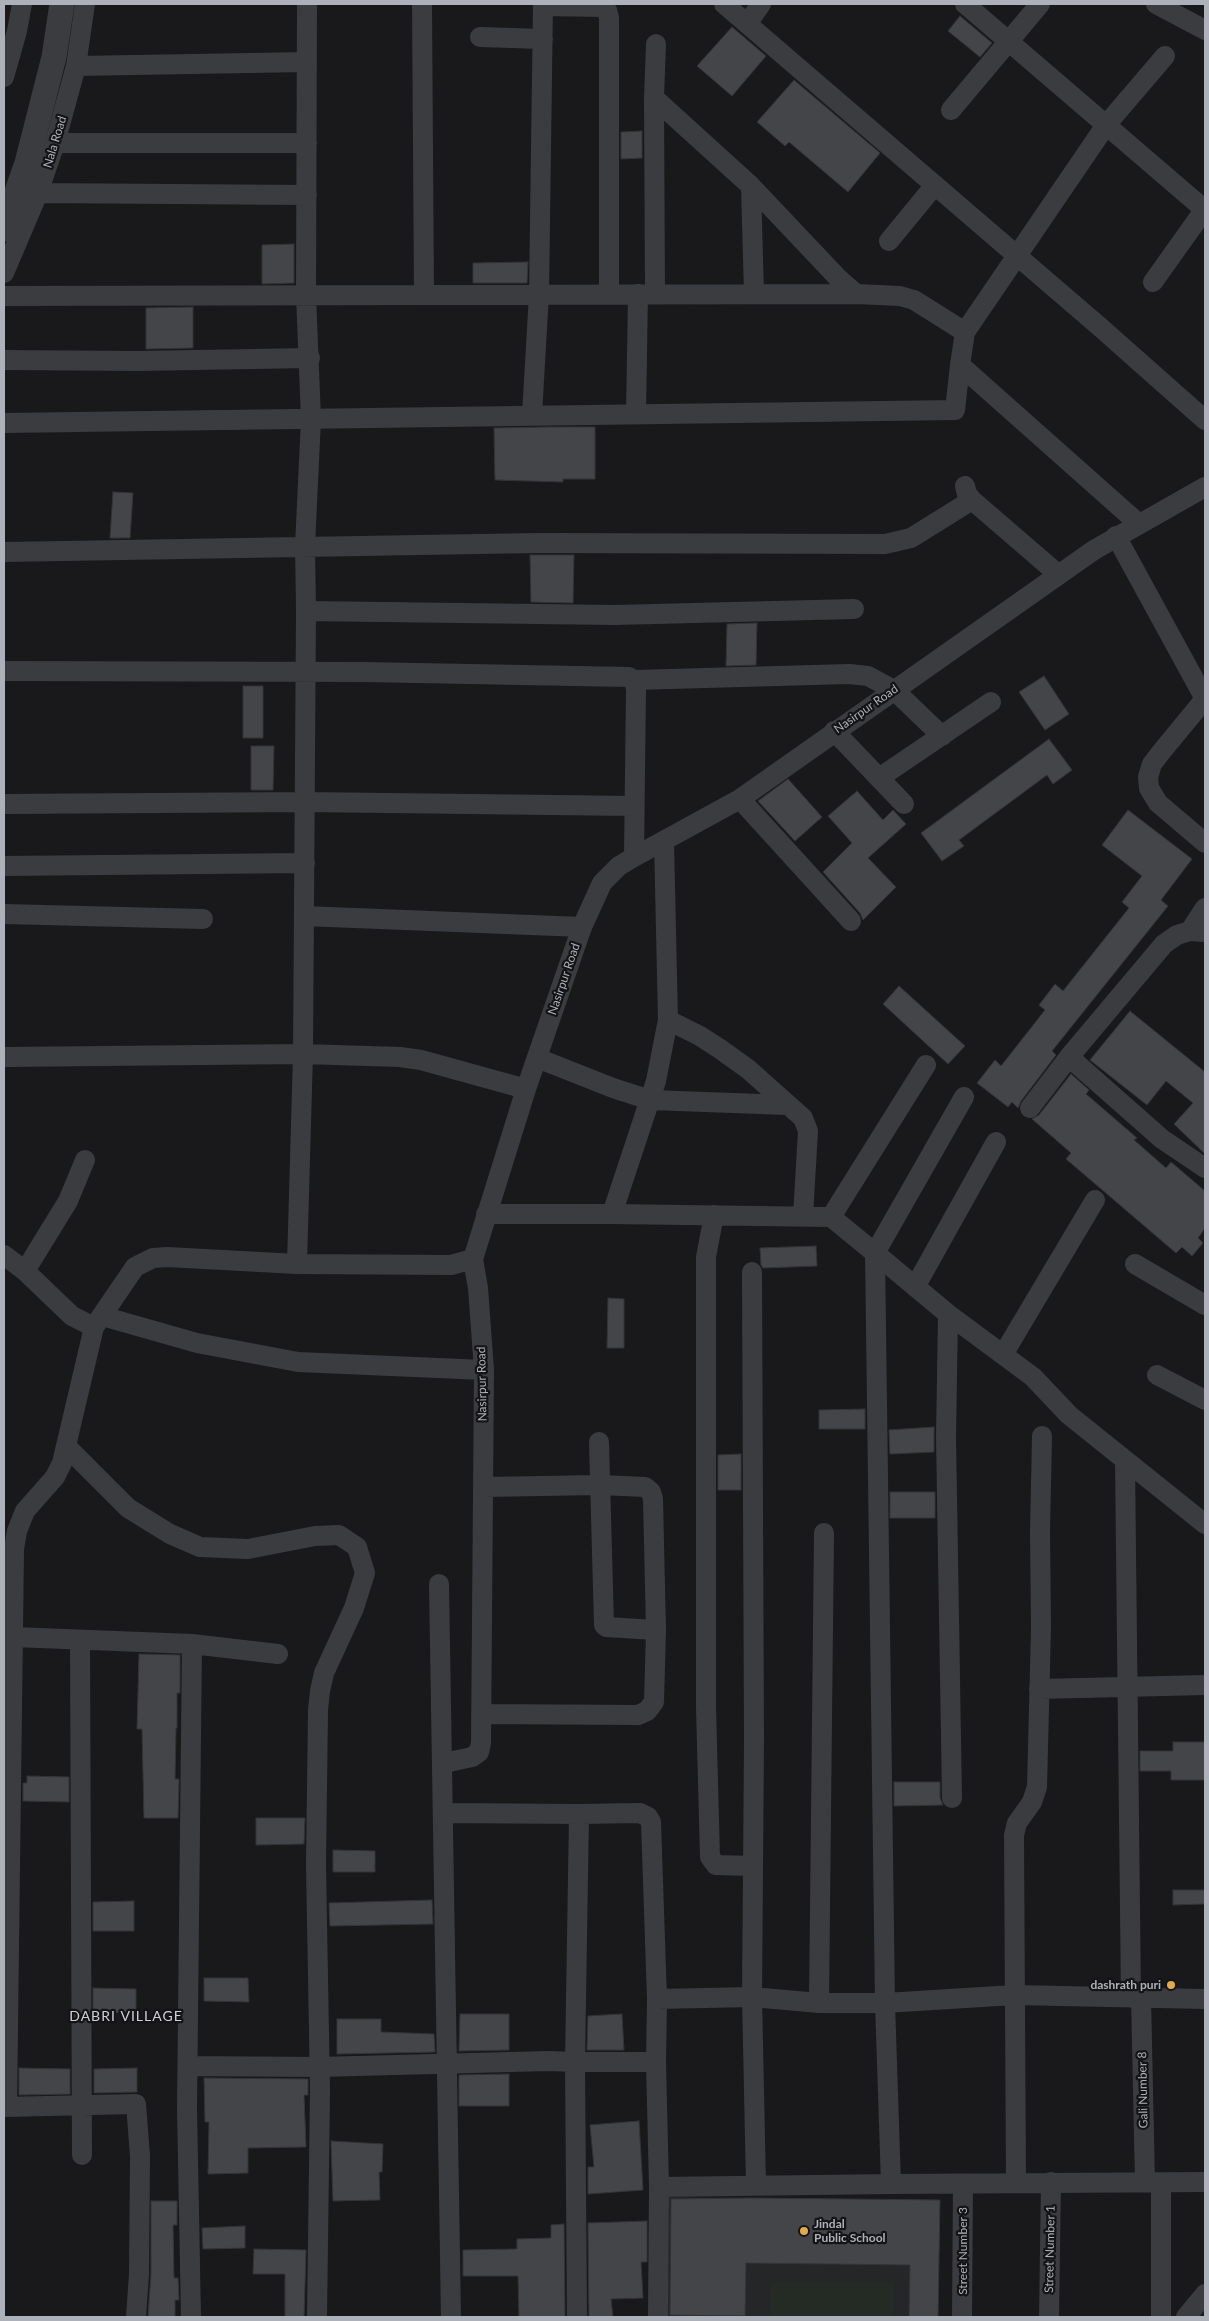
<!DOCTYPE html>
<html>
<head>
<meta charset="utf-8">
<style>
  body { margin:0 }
  #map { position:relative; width:1209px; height:2321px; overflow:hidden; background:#19191b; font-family:Lato,sans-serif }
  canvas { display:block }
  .frame { position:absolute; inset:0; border:5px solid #adb1ba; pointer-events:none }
</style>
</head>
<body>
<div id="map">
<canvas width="1209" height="2321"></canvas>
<div class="frame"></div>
</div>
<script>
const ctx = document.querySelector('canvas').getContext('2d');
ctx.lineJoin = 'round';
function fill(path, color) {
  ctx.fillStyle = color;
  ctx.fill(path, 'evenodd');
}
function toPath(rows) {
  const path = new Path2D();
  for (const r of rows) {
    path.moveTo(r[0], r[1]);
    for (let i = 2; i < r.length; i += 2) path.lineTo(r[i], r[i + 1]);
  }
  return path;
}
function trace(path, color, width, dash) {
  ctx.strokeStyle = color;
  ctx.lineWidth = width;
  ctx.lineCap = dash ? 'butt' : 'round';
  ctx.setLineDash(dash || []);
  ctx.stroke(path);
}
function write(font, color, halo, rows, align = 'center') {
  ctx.font = font + ' Lato,sans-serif';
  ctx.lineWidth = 4.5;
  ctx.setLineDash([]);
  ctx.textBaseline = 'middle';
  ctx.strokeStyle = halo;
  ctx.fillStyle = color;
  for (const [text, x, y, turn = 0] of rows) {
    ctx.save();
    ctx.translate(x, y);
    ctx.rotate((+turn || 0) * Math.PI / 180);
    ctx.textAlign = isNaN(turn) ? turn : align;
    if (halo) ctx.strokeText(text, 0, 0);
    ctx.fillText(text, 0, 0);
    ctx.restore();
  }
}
const built = toPath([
  [668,2197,940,2200,938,2317,668,2317]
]);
const green = toPath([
  [771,2283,894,2283,893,2317,770,2317]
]);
const building = toPath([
  [960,16,992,43,980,57,948,31,960,16],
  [732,27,766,56,732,96,697,66,732,27],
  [794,80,880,153,848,192,789,142,785,146,757,122,794,80],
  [642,131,642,158,621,159,621,132,642,131],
  [294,244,294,283,262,284,262,245,294,244],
  [528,262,527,283,473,283,473,263,528,262],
  [193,307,193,348,146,349,146,308,193,307],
  [549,427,595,427,595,479,563,479,563,482,495,480,494,428,549,427],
  [113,492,133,493,130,538,110,538,113,492],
  [530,555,574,555,573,603,531,602,530,555],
  [757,623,756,665,726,666,727,624,757,623],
  [1044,676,1069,714,1045,730,1019,692,1044,676],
  [243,686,263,686,263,738,243,738,243,686],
  [1049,739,1072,770,1053,784,1047,775,959,840,964,846,942,861,921,833,1049,739],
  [251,746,274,746,273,790,251,790,251,746],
  [788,779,822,817,795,841,758,801,788,779],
  [857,791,883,820,893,810,906,824,868,858,896,887,863,920,860,913,823,872,852,843,828,816,857,791],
  [1128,810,1192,859,1161,900,1168,906,1052,1051,1056,1055,1021,1101,1018,1108,1012,1102,1008,1107,977,1083,995,1060,1001,1066,1045,1010,1039,1005,1055,984,1063,991,1129,908,1122,902,1142,876,1102,845,1128,810],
  [899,986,965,1046,948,1064,883,1004,899,986],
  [1130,1011,1205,1072,1205,1154,1174,1124,1193,1103,1166,1081,1147,1105,1090,1060,1130,1011],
  [1071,1074,1089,1090,1086,1094,1137,1138,1134,1140,1166,1168,1171,1162,1205,1191,1205,1228,1198,1238,1203,1243,1192,1256,1182,1247,1176,1253,1114,1200,1066,1159,1071,1153,1032,1119,1039,1115,1071,1074],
  [816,1246,817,1266,763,1268,761,1265,760,1248,816,1246],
  [608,1298,624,1299,624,1348,607,1348,608,1298],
  [865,1409,865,1429,819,1429,819,1410,865,1409],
  [934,1427,934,1452,890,1454,889,1430,934,1427],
  [741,1454,741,1490,718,1490,718,1455,741,1454],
  [890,1492,935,1492,935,1518,890,1518,890,1492],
  [139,1654,180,1655,180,1693,177,1693,177,1728,176,1728,175,1779,179,1779,178,1818,144,1818,142,1729,137,1729,139,1654],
  [1173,1742,1205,1742,1205,1780,1171,1780,1171,1771,1140,1771,1140,1751,1173,1751,1173,1742],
  [27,1776,69,1777,69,1802,23,1801,23,1783,27,1783,27,1776],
  [894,1782,940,1782,940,1798,943,1805,894,1806,894,1782],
  [256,1818,305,1818,304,1844,256,1845,256,1818],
  [333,1850,375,1851,375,1872,333,1872,333,1850],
  [1173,1890,1205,1890,1205,1904,1173,1905,1173,1890],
  [432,1900,433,1924,330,1926,329,1903,432,1900],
  [134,1901,134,1931,93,1931,93,1902,134,1901],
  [204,1978,248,1978,249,2002,204,2001,204,1978],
  [93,1988,136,1989,136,2013,93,2012,93,1988],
  [460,2014,509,2014,509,2050,459,2051,460,2014],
  [622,2014,624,2050,587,2050,588,2016,622,2014],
  [337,2019,381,2019,381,2032,434,2034,435,2052,337,2054,337,2019],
  [19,2068,70,2069,70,2094,19,2095,19,2068],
  [137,2068,137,2092,94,2093,94,2069,137,2068],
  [509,2074,509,2106,459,2106,459,2075,509,2074],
  [204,2078,308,2079,308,2095,304,2095,306,2147,248,2148,248,2173,208,2174,209,2122,205,2122,204,2078],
  [639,2121,643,2190,588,2194,588,2167,594,2167,590,2125,639,2121],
  [331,2141,383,2144,382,2172,379,2172,380,2200,333,2201,331,2141],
  [755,2198,940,2200,938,2317,909,2317,910,2265,746,2263,745,2316,670,2315,671,2199,755,2198],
  [151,2201,177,2201,177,2225,173,2225,174,2278,178,2278,179,2300,175,2300,175,2317,148,2317,151,2274,151,2201],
  [647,2221,647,2262,641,2262,643,2298,611,2299,613,2317,589,2317,588,2223,647,2221],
  [564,2224,565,2317,519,2317,518,2276,463,2276,463,2250,517,2249,517,2239,551,2238,551,2225,564,2224],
  [245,2226,245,2248,203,2249,202,2228,245,2226],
  [254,2249,306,2250,304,2317,285,2317,285,2274,253,2274,254,2249]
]);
const minor = toPath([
  [422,4,424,294],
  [724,4,1100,327,1205,420],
  [965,4,1205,210],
  [1156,4,1205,30],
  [543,6,603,7,607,10,609,18,609,294],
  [747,24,761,4],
  [480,37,543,39],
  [76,66,307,62],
  [4,77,17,31,22,4],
  [654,98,751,186,839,279,856,294],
  [951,110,1040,4],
  [55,143,307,143],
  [751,186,754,294],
  [38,193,307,195],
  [889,241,935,185],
  [4,273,38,193,55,143,76,66,85,4],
  [1153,282,1205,209],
  [655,294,654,98,656,44],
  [4,296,856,294,900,296,914,300,965,332],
  [4,360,138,361,310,358],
  [636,414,638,294],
  [532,415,539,294,543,4],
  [4,423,955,410,960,365],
  [965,486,967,494,972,500,1059,575],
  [1139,524,960,365,965,332,1106,125,1165,56],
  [1116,536,1205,699],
  [4,552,538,543,885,544,911,538,972,500],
  [306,611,615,615,854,609],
  [4,671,364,672,629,677,634,680,636,689,634,857],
  [634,680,849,674,868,676,894,690,942,736],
  [1204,700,1162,751,1152,764,1148,777,1149,788,1158,803,1205,843],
  [834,731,904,804],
  [879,778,991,702],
  [740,799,851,921],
  [4,804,305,802,634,806],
  [664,841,668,1020,656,1081,612,1214,831,1217],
  [4,866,305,863],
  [4,914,203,919],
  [304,916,582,927],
  [1190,931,1205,908],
  [668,1020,700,1036,720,1049,748,1069,803,1118,808,1131,803,1216],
  [4,1057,303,1054,400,1057,421,1060,526,1089],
  [1069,1057,1162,1139,1205,1168],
  [537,1058,613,1088,650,1100,788,1105],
  [926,1065,831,1217,875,1253,964,1097],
  [1030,1108,1069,1057,1164,944,1177,935,1190,931,1205,932],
  [486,1214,612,1214],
  [714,1215,706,1257,706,1707,710,1857,716,1865,753,1866],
  [4,1255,25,1271,72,1316,94,1327],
  [297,1264,303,1054,306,611,305,546,311,419,306,295,307,4],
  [1135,1264,1205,1305],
  [25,1271,68,1201,85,1160],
  [752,1272,754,1740,752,1997,756,2185],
  [915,1287,996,1142],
  [948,1314,946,1437,952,1798],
  [102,1316,197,1343,298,1362,484,1370],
  [1004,1353,1095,1200],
  [1157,1375,1205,1400],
  [599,1442,604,1625,606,1627,656,1630],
  [66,1446,128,1508,170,1534,200,1547,248,1549,315,1536,339,1535,357,1547,365,1573,354,1608,324,1673,320,1691,318,1710,316,1864,320,2090,317,2317],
  [1125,1461,1131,1997],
  [439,1584,451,2317],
  [14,1637,192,1644,278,1654],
  [80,1640,82,2155],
  [1039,1689,1205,1685],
  [481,1714,638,1715,647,1711,654,1702,656,1630,653,1499,651,1492,645,1487,600,1485,483,1487],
  [444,1763,472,1757,479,1752,481,1743,484,1370,478,1288,473,1259,526,1089,582,927,602,883,619,866,634,857,740,799,1094,550,1205,487],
  [443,1813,579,1814],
  [1141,1997,1145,2182],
  [657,1999,752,1997,819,2003,885,2003,875,1253,948,1314,1033,1377,1069,1415,1205,1524],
  [1205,1999,1014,1995,885,2003,891,2184,1205,2182],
  [819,2003,824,1533],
  [656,2062,659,2187,658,2317],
  [189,2066,319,2067,548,2061,575,2062,656,2062,657,1999,651,1822,648,1817,640,1813,579,1814,575,2062,577,2317],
  [4,2107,136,2104,140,2156,139,2274,136,2317],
  [7,2107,14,1549,17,1531,25,1511,55,1477,62,1463,94,1327,135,1267,153,1258,167,1257,297,1264,451,1265,473,1259],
  [1016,2183,1014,1835,1017,1823,1032,1802,1037,1787,1041,1628,1040,1531,1042,1436],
  [659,2187,891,2184],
  [191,2317,187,2108,192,1644],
  [962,2317,963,2184],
  [1049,2317,1051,2182],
  [1161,2317,1161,2184],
  [1186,2317,1205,2294]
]);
const tertiary = toPath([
  [4,229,27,163,54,57,62,4]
]);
const markers = [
  [1171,1985,5,"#e4aa49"],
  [804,2231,5,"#e4aa49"]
];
const streetNames = [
  ["Nala Road",55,142,-73],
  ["Nasirpur Road",866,709,-35],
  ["Nasirpur Road",564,979,-71],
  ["Nasirpur Road",482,1384,-91],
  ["Gali Number 8",1143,2090,-91],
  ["Street Number 1",1050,2249,-89],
  ["Street Number 3",963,2251,-90]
];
const poiNames = [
  ["dashrath puri",1161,1985],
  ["Jindal",814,2224,"left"],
  ["Public School",814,2238,"left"]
];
const neighbourhoodNames = [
  ["DABRI VILLAGE",126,2016]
];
fill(built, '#252628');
fill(green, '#242b24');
fill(building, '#444548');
trace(building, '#343437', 1);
trace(minor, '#3b3c40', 20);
trace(tertiary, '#3b3c40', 25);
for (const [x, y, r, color] of markers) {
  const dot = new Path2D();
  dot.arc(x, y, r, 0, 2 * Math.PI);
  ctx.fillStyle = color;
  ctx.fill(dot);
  trace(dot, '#141416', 2);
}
write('12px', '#adb1ba', '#141416', streetNames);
write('bold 12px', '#adb1ba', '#141416', poiNames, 'right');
ctx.letterSpacing = '1px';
write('14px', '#ced0d6', '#141416', neighbourhoodNames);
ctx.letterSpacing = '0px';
</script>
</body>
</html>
